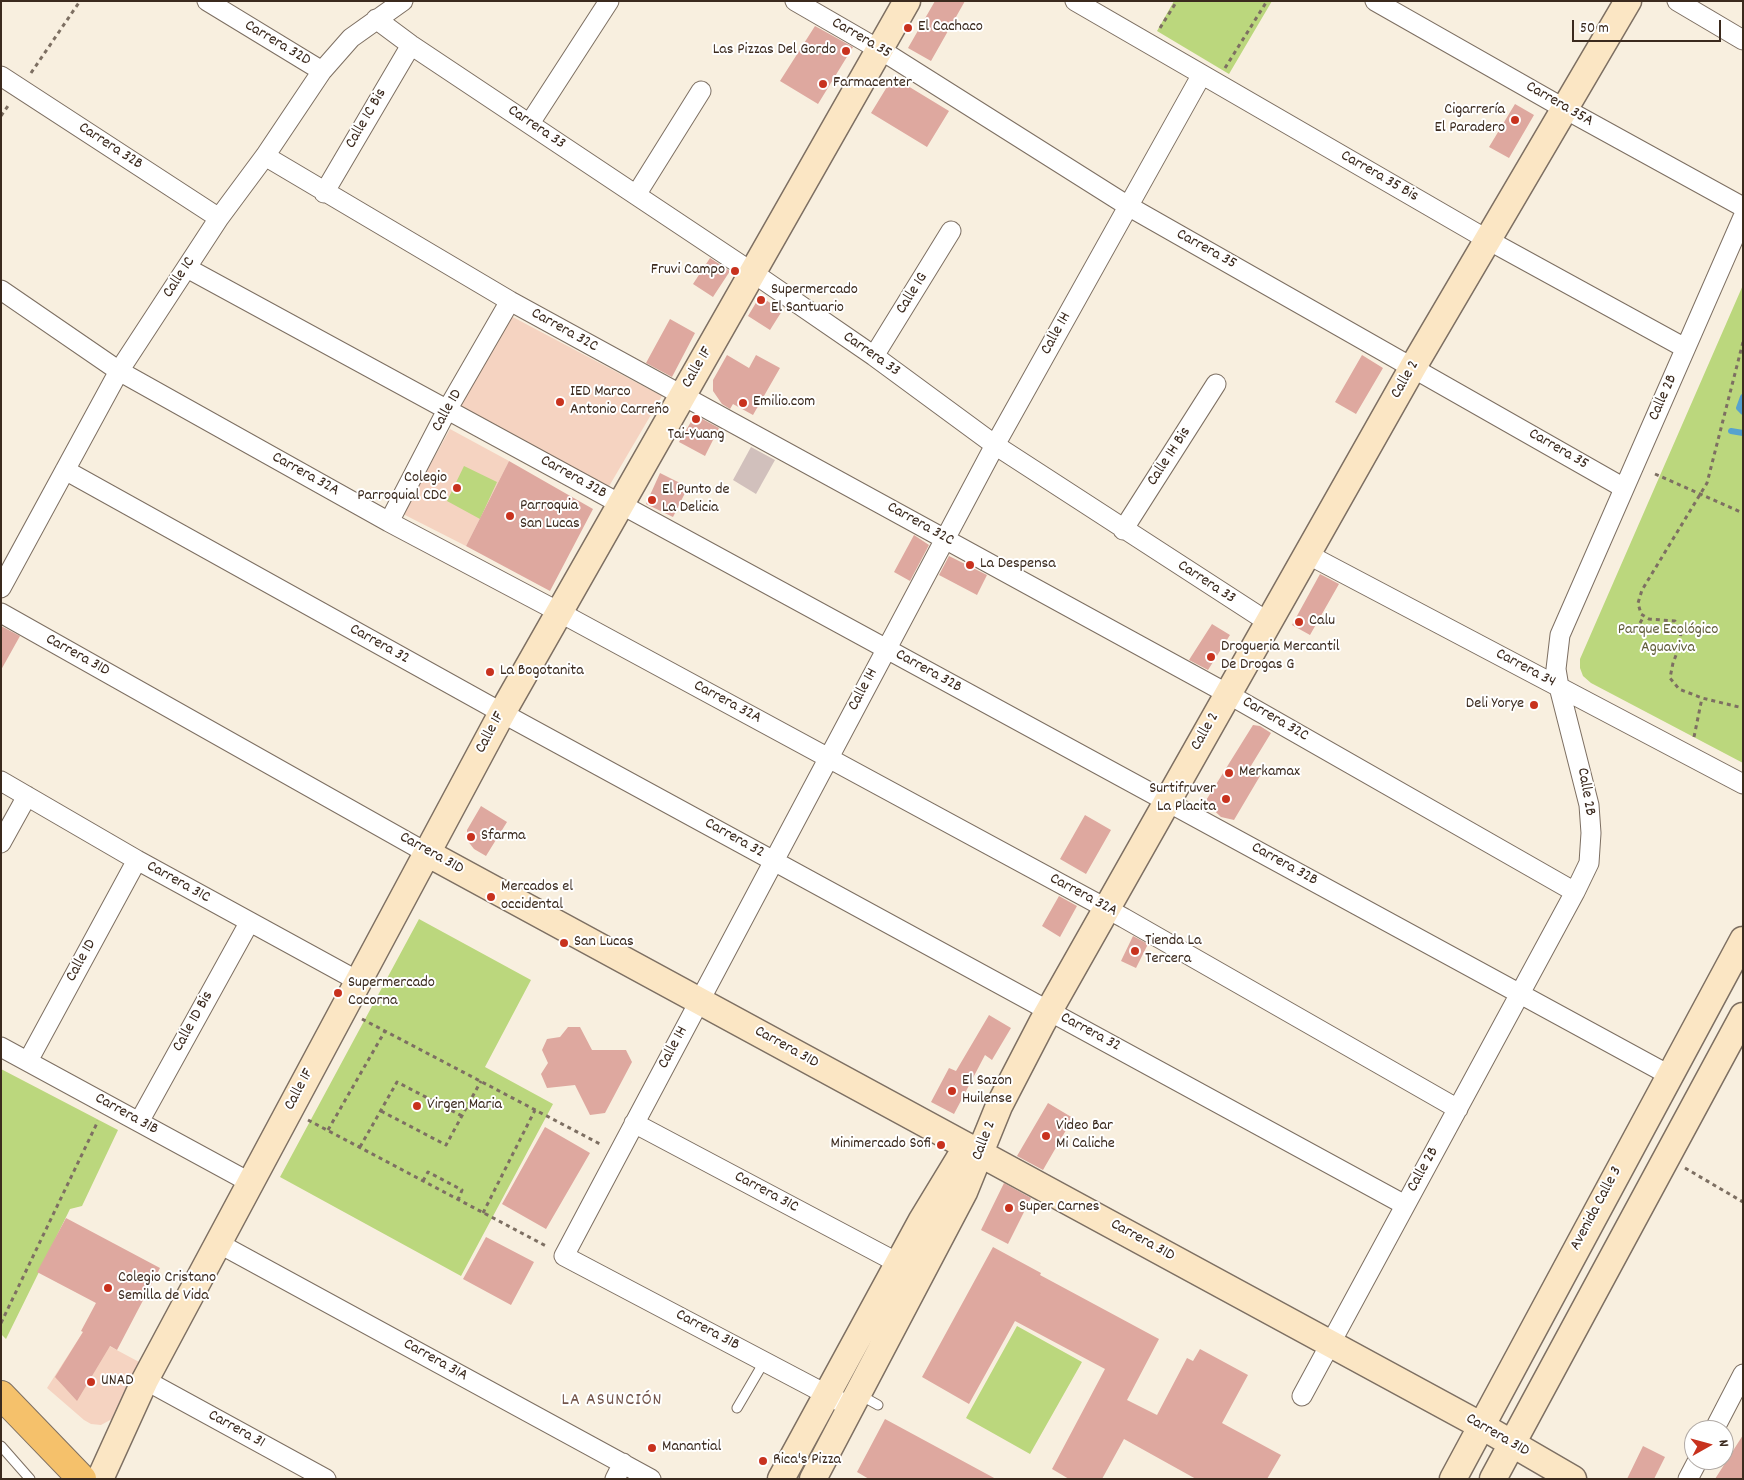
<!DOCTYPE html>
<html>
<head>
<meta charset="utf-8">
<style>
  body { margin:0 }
  #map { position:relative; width:1744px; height:1480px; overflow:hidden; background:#f8efdf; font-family:Dekko,sans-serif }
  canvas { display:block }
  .frame { position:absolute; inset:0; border:2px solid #3b2a1e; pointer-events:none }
  .north { position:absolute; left:1684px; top:1420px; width:50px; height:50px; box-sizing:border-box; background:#fff; border:1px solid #b1aaa5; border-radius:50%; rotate:83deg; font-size:14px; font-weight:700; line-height:20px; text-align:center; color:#3b2a1e }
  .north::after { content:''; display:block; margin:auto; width:18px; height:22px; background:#c8321e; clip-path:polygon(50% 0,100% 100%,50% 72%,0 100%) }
  .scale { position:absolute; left:1572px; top:20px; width:149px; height:22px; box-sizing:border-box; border:2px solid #3b2a1e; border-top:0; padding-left:6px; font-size:15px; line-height:18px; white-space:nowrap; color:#3b2a1e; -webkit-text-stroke:4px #fff; paint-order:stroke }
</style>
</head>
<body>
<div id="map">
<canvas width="1744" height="1480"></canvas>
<div class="frame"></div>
<div class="north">N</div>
<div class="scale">50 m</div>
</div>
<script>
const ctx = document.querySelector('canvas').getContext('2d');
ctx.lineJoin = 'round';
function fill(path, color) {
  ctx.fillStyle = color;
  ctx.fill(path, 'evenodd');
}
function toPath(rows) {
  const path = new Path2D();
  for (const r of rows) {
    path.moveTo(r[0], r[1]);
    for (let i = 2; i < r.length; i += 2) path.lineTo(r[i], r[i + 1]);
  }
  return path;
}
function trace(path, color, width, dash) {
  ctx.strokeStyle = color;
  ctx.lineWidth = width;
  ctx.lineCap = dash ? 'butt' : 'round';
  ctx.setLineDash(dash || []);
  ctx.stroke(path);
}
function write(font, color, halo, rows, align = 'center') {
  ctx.font = font + ' Dekko,sans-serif';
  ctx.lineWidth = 4;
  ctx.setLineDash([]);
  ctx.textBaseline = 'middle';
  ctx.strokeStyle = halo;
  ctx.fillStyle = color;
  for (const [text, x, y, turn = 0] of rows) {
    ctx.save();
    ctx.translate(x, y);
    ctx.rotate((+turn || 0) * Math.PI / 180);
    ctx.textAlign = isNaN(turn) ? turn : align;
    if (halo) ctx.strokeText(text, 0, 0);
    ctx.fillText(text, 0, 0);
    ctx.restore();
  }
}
const built = toPath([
  [509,315,662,396,608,488,458,408],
  [450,429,509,461,466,546,403,514],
  [83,1332,141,1363,112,1419,101,1425,91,1424,84,1420,47,1388]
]);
const industrial = toPath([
  [751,447,775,460,756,494,733,480]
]);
const green = toPath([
  [1174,1,1272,1,1229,74,1157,31],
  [1743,285,1743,763,1591,683,1583,676,1580,668,1580,659],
  [464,466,497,482,480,519,447,501],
  [419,919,531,980,485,1067,553,1104,461,1276,280,1177],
  [1,1069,118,1130,82,1206,70,1209,6,1339,1,1334],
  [1017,1326,1082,1362,1030,1454,966,1418]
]);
const stream = toPath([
  [1743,397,1739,408,1743,412],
  [1731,431,1743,433]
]);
const building = toPath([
  [935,1,965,1,931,61,908,48],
  [815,26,853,47,818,104,780,81],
  [893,77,949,111,927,147,871,113],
  [1515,104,1534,115,1509,158,1489,147],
  [710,258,730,271,713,297,693,284],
  [760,296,782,311,770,330,748,316],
  [670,319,695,333,672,377,646,363],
  [727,355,749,368,756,355,780,368,753,415,733,404,730,409,722,404,713,391,713,380],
  [1362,355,1383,368,1356,414,1335,402],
  [695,415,719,428,705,456,679,442],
  [509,461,593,509,550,591,466,546],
  [660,473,688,487,673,517,646,504],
  [914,535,929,545,910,581,894,572],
  [949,556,987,575,977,595,939,575],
  [1320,574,1339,584,1310,635,1292,625],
  [1212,624,1230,635,1208,670,1189,660],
  [1,626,20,636,1,670],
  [1253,725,1260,726,1271,733,1249,769,1260,776,1234,820,1221,817,1205,802],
  [481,806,507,822,486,856,474,849,467,840,467,830],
  [1085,815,1111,830,1086,874,1060,859],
  [1059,896,1077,906,1060,937,1042,926],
  [1133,936,1148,944,1136,968,1121,961],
  [989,1015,1011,1028,992,1060,985,1055,954,1114,931,1102,949,1068,956,1071],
  [568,1027,580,1027,592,1050,626,1050,632,1062,605,1113,590,1115,575,1085,547,1088,541,1074,548,1063,542,1050,547,1039,560,1037],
  [1048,1103,1073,1118,1043,1170,1017,1156],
  [545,1127,590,1153,546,1229,502,1204],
  [1004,1183,1031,1198,1008,1244,981,1230],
  [66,1218,160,1268,117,1350,110,1346,77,1401,55,1377,83,1332,81,1331,96,1303,37,1272],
  [486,1237,534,1262,511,1305,463,1279],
  [993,1247,1041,1273,1040,1275,1159,1339,1127,1400,1157,1415,1187,1358,1193,1361,1200,1349,1248,1375,1222,1423,1281,1455,1267,1479,1196,1479,1124,1439,1102,1479,1069,1479,1052,1469,1105,1369,1015,1321,969,1404,922,1377],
  [885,1419,996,1479,869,1479,857,1472],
  [1743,1435,1743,1479,1715,1479],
  [1643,1446,1665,1457,1654,1479,1627,1479]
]);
const path = toPath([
  [1160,28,1177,1],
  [1225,68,1267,1],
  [31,73,80,1],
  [1,116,10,103],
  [1743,342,1707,483,1642,590,1638,603,1641,614,1649,619,1675,621,1681,631,1680,645,1673,663,1670,678,1679,689,1702,698,1743,708],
  [1655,474,1743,513],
  [1640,623,1644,616],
  [1694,737,1702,698],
  [362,1019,602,1145],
  [381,1111,446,1145,481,1081],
  [308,1120,548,1247],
  [328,1130,385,1031],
  [360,1147,397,1082,462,1116],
  [1685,1168,1743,1202],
  [423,1181,428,1172,462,1190,458,1200],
  [483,1213,535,1110],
  [1,1323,98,1121]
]);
const lane = toPath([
  [860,1395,878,1405],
  [737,1408,764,1362],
  [1,1446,30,1479]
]);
const street = toPath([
  [207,1,322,71],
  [795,1,892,57,1128,206,1624,488],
  [1075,1,1488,240,1685,348],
  [1375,1,1565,109,1743,207],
  [1677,1,1743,40],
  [376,19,411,45,765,281,874,356,995,445,1268,622],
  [1,76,219,218],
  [530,123,609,1],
  [265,156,510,301,1228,694,1575,892],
  [324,193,411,45],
  [636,195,701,91],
  [187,268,1669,1075],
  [1,290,119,371,389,522,559,612,1124,918,1458,1109],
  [874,356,951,231],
  [65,470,515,720,1405,1205],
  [389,522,447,410,510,301],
  [1123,530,1216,384],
  [1307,554,1743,784],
  [1,588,119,371,219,218,265,156,322,71,351,38,403,1],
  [1,613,427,853],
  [1,781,137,860,358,981],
  [1,843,27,796],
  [1,1047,251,1183],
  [28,1061,137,860],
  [139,1122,249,923],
  [634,1123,898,1263],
  [218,1243,651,1479],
  [145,1380,326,1479],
  [1302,1396,1575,892,1589,863,1591,833,1589,805,1559,687,1556,669,1560,635,1743,217],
  [839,1401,564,1256,995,445,1201,76],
  [1714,1430,1743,1374],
  [615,1479,623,1463],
  [1688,1479,1698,1460]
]);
const secondary = toPath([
  [427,853,1480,1425,1573,1479],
  [100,1479,145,1380,502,713,907,1],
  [781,1479,922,1220,967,1146],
  [813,1479,964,1192,999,1106,1042,1023,1413,367,1628,1],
  [1453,1479,1743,940],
  [1493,1479,1743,1016]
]);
const highway = toPath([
  [1,1395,82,1479]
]);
const markers = [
  [908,28,5,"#c8321e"],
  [846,51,5,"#c8321e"],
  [823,84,5,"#c8321e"],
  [1515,120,5,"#c8321e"],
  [735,271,5,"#c8321e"],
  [761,300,5,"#c8321e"],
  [560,402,5,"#c8321e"],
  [743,403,5,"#c8321e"],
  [696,419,5,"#c8321e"],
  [457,488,5,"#c8321e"],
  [652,500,5,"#c8321e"],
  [510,516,5,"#c8321e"],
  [970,565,5,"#c8321e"],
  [1299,622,5,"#c8321e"],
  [1211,657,5,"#c8321e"],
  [490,672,5,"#c8321e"],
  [1534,705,5,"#c8321e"],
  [1229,773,5,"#c8321e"],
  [1226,799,5,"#c8321e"],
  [471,837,5,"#c8321e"],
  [491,897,5,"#c8321e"],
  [564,943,5,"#c8321e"],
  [1135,951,5,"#c8321e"],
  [338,993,5,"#c8321e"],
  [952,1091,5,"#c8321e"],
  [417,1106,5,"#c8321e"],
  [1046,1136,5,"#c8321e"],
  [941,1145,5,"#c8321e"],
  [1009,1208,5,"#c8321e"],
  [108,1288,5,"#c8321e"],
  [91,1382,5,"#c8321e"],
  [652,1448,5,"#c8321e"],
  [763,1461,5,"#c8321e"]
];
const poiNames = [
  ["El Cachaco",918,28],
  ["Las Pizzas Del Gordo",836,51,"right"],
  ["Farmacenter",833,84],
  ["Cigarrería",1505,111,"right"],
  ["El Paradero",1505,129,"right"],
  ["Fruvi Campo",725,271,"right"],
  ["Supermercado",771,291],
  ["El Santuario",771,309],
  ["IED Marco",570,393],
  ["Antonio Carreño",570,411],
  ["Emilio.com",753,403],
  ["Tai-Yuang",696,436,"center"],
  ["Colegio",447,479,"right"],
  ["Parroquial CDC",447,497,"right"],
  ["El Punto de",662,491],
  ["La Delicia",662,509],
  ["Parroquia",520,507],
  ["San Lucas",520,525],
  ["La Despensa",980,565],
  ["Calu",1309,622],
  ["Drogueria Mercantil",1221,648],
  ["De Drogas G",1221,666],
  ["La Bogotanita",500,672],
  ["Deli Yorye",1524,705,"right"],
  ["Merkamax",1239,773],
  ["Surtifruver",1216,790,"right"],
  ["La Placita",1216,808,"right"],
  ["Sfarma",481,837],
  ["Mercados el",501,888],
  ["occidental",501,906],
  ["Tienda La",1145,942],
  ["Tercera",1145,960],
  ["San Lucas",574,943],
  ["Supermercado",348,984],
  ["Cocorna",348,1002],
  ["El Sazon",962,1082],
  ["Huilense",962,1100],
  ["Virgen Maria",427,1106],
  ["Video Bar",1056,1127],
  ["Mi Caliche",1056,1145],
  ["Minimercado Sofi",931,1145,"right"],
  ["Super Carnes",1019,1208],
  ["Colegio Cristano",118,1279],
  ["Semilla de Vida",118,1297],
  ["UNAD",101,1382],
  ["Manantial",662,1448],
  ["Rica's Pizza",773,1461]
];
const streetNames = [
  ["Carrera 35",861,39,30],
  ["Carrera 32D",277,44,31],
  ["Carrera 35A",1559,105,30],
  ["Calle 1C Bis",367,119,-60],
  ["Carrera 33",536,128,34],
  ["Carrera 32B",110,147,33],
  ["Carrera 35 Bis",1379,177,30],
  ["Carrera 35",1206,250,29],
  ["Calle 1C",180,278,-57],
  ["Calle 1G",913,294,-58],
  ["Carrera 32C",564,331,29],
  ["Calle 1H",1057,334,-61],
  ["Carrera 33",871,355,35],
  ["Calle 1F",698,368,-60],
  ["Calle 2",1406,380,-60],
  ["Calle 2B",1664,398,-66],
  ["Calle 1D",448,411,-61],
  ["Carrera 35",1558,450,30],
  ["Calle 1H Bis",1170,457,-57],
  ["Carrera 32A",305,475,29],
  ["Carrera 32B",573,478,29],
  ["Carrera 32C",920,525,29],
  ["Carrera 33",1206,583,33],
  ["Carrera 32",379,645,29],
  ["Carrera 31D",77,656,29],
  ["Carrera 34",1525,669,28],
  ["Carrera 32B",928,672,29],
  ["Calle 1H",864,690,-62],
  ["Carrera 32A",727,703,28],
  ["Carrera 32C",1275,720,30],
  ["Calle 2",1206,732,-60],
  ["Calle 1F",491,733,-62],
  ["Calle 2B",1585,792,80],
  ["Carrera 32",734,839,29],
  ["Carrera 31D",431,854,29],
  ["Carrera 32B",1284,865,29],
  ["Carrera 31C",178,883,29],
  ["Carrera 32A",1083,896,28],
  ["Calle 1D",82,961,-61],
  ["Calle 1D Bis",194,1022,-61],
  ["Carrera 32",1090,1033,28],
  ["Calle 1H",674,1048,-62],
  ["Carrera 31D",786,1048,29],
  ["Calle 1F",300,1090,-62],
  ["Carrera 31B",126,1115,29],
  ["Calle 2",985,1141,-69],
  ["Calle 2B",1424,1170,-61],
  ["Carrera 31C",766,1193,28],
  ["Avenida Calle 3",1597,1209,-62],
  ["Carrera 31D",1142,1241,29],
  ["Carrera 31B",707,1331,28],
  ["Carrera 31A",435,1361,29],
  ["Carrera 31",236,1430,29],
  ["Carrera 31D",1497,1436,30]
];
const parkNames = [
  ["Parque Ecológico",1668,631],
  ["Aguaviva",1668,649]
];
const neighbourhoodNames = [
  ["LA ASUNCIÓN",612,1402]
];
fill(built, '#f5d3c1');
fill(industrial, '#d1c0bc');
fill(green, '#bbd77d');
trace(stream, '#56a2cf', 6);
fill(building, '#dea89f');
trace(lane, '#7d6f62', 11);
trace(street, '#7d6f62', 21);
trace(secondary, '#7d6f62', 29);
trace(highway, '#7d6f62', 30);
trace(path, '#7d6f62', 3, [4, 4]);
trace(lane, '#fff', 9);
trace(street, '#fff', 19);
trace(secondary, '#fbe6c4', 26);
trace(highway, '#f5c16b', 28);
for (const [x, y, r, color] of markers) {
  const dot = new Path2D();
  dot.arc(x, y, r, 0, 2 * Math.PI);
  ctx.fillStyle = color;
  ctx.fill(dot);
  trace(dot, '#fff', 2);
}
write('16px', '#3b2a1e', '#fff', poiNames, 'left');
write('16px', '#3b2a1e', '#fff', streetNames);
write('16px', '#615e3a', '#fff', parkNames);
ctx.letterSpacing = '1px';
write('18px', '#74564b', '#fff', neighbourhoodNames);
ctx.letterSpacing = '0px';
</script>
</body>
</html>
